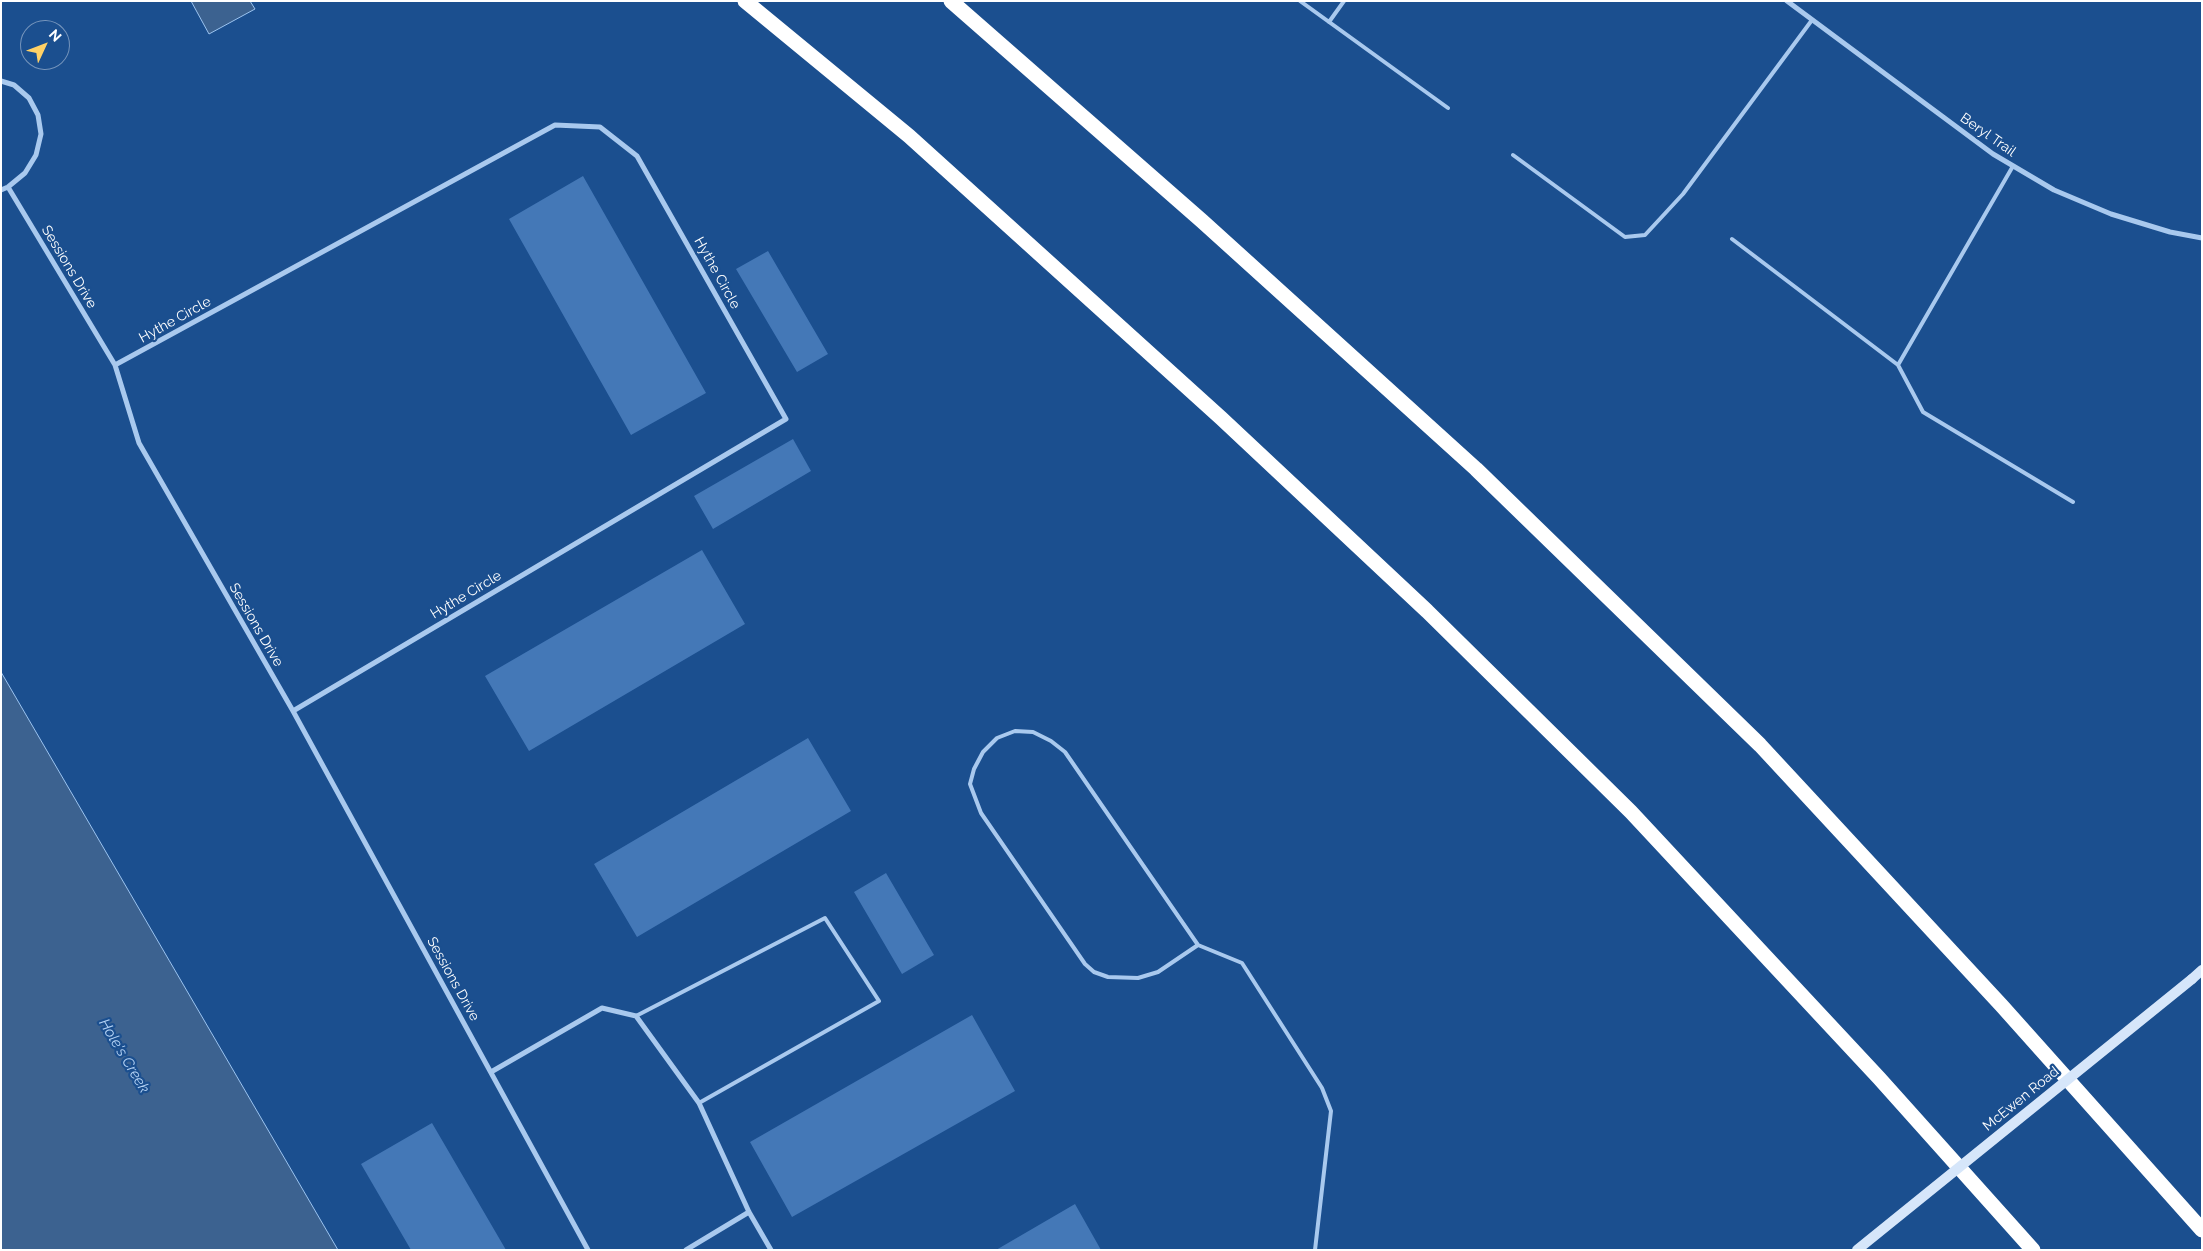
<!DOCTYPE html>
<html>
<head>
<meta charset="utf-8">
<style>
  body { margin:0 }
  #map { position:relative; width:2203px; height:1251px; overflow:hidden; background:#1b4f8f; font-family:Raleway,sans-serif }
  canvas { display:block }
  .frame { position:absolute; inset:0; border:2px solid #fff; pointer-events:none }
  .north { position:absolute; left:20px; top:20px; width:50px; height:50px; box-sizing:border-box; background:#1b4f8f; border:1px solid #7695bc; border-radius:50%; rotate:47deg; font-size:14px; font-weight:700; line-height:20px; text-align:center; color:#fff }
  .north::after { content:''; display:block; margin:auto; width:18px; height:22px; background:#ffd166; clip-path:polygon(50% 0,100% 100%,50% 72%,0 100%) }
</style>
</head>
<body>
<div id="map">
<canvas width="2203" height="1251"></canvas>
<div class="frame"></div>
<div class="north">N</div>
</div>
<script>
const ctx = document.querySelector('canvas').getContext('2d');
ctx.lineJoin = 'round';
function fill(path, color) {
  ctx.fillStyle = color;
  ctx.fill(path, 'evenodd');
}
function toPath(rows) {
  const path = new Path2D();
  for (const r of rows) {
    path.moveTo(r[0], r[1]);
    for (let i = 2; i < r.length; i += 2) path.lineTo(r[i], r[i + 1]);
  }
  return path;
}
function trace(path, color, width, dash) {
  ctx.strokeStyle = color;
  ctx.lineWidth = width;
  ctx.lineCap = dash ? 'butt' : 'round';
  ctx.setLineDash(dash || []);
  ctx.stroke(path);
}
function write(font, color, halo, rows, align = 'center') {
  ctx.font = font + ' Raleway,sans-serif';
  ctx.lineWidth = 4.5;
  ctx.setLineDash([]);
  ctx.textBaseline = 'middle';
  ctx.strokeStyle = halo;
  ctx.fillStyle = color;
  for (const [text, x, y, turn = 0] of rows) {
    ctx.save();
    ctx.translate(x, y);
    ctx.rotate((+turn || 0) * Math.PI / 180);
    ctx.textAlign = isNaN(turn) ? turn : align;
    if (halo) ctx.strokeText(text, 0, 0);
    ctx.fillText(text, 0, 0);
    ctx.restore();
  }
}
const water = toPath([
  [191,1,250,1,255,9,209,34,191,1],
  [1,672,338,1250,1,1250,1,672]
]);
const building = toPath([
  [583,176,706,393,631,435,509,219],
  [768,251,828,354,797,372,736,269],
  [793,439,811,471,713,529,694,496],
  [702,550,745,624,529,751,485,676],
  [808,738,851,811,637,937,594,864],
  [886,873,934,955,902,974,854,892],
  [972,1015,1015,1091,792,1217,750,1142],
  [432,1123,506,1250,411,1250,361,1164],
  [1075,1204,1101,1250,996,1250]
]);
const lane = toPath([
  [1300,1,1448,108],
  [1329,22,1344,1],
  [1513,155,1625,237,1645,235,1683,194,1812,20],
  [1732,239,1898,365,2013,166],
  [1898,365,1923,412,2073,502],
  [1198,945,1158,972,1138,978,1108,977,1094,972,1085,964,981,813,970,784,974,769,983,752,997,738,1015,731,1033,732,1051,741,1065,752,1198,945,1242,963,1322,1088,1331,1111,1315,1250],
  [636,1016,825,918,879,1001,699,1103]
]);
const street = toPath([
  [1787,1,1993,154,2054,190,2111,214,2170,232,2202,238],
  [1,81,14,85,29,98,38,115,41,134,36,155,25,173,8,187,1,190],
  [8,187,115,365,139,443,293,711,588,1250],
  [115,365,555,125,600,127,637,156,786,419,293,711],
  [491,1072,602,1008,636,1016,699,1103,749,1212,771,1250],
  [686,1250,749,1212]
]);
const secondary = toPath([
  [2192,979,2202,970]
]);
const highway = toPath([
  [745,1,909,136,1221,418,1427,611,1631,812,1879,1078,2033,1250],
  [951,1,1202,221,1476,469,1760,745,2002,1006,2202,1230]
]);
const secondaryBridge = toPath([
  [1857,1250,2192,979]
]);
const streetNames = [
  ["Beryl Trail",1988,135,35],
  ["Sessions Drive",69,267,59],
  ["Hythe Circle",717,273,61],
  ["Hythe Circle",175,320,-29],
  ["Hythe Circle",466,595,-31],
  ["Sessions Drive",256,625,60],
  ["Sessions Drive",453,979,61],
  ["McEwen Road",2021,1099,-39]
];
const waterNames = [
  ["Hole's Creek",124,1056,59]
];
fill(water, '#3c6290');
trace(water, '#9cc4f0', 1);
fill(building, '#4478b7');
trace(lane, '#a9c9ee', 4);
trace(street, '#a9c9ee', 5);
trace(secondary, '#d6e6fa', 10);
trace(highway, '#fff', 15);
trace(secondaryBridge, '#d6e6fa', 10);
write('14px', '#fff', '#1b4f8f', streetNames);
write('italic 15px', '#b5d3f5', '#1b4f8f', waterNames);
</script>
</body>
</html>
